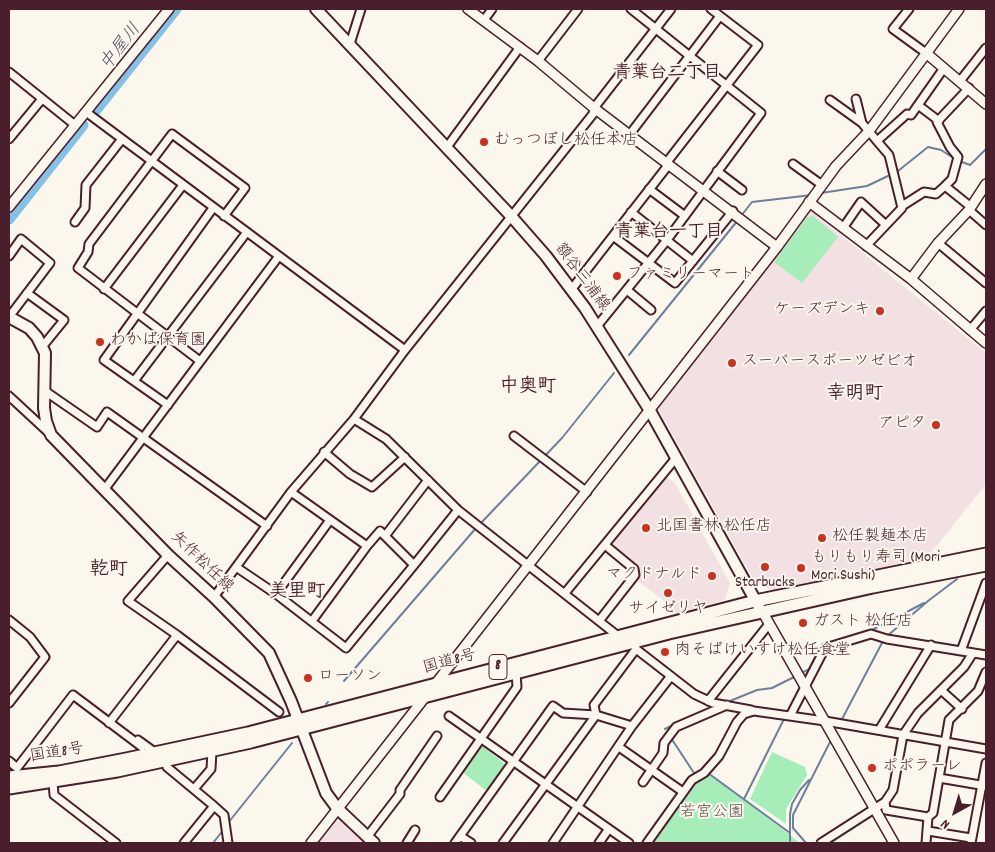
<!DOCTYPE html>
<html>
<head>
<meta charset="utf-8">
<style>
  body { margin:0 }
  #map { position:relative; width:995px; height:852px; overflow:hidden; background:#fbf7ec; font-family:Dekko,sans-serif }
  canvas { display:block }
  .frame { position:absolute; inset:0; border:10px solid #4a1f2b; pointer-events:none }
  .north { position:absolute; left:930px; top:787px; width:50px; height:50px; -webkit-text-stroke:4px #fbf7ec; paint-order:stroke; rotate:219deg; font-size:14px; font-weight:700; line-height:20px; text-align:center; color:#4a1f2b }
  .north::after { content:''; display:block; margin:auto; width:18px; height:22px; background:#4a1f2b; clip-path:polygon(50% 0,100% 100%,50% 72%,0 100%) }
</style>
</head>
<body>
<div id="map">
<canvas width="995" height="852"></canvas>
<div class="frame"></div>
<div class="north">N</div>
</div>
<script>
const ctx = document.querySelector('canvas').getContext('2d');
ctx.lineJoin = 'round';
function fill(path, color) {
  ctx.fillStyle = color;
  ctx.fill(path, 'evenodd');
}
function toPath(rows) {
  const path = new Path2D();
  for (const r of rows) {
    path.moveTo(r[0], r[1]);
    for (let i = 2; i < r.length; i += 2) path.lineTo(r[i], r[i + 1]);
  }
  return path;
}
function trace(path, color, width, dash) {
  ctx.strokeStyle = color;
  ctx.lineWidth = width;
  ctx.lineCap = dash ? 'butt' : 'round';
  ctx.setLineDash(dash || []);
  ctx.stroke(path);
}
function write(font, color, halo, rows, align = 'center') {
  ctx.font = font + ' Dekko,"Klee One",sans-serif';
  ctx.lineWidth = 4;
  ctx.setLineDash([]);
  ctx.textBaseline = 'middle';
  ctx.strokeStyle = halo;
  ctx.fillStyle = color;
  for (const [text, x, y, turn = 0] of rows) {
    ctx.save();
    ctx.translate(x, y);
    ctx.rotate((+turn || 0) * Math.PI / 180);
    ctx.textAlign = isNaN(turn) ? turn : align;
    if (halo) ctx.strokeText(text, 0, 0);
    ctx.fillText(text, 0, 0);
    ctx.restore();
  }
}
const built = toPath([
  [807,212,812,212,986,353,986,484,927,558,774,591,755,582,658,408],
  [664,475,675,483,730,583,725,600,675,614,674,608,635,579,638,574,612,549,611,542],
  [338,816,366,843,318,843]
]);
const green = toPath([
  [813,216,838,237,802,283,774,262,807,217],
  [479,747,483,747,503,762,505,768,488,792,461,771],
  [772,752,805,767,807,775,786,809,786,824,750,799],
  [706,771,772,821,800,843,653,843],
  [861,812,868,819,833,843,816,843]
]);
const stream = toPath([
  [962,162,970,165,986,149],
  [898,171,928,147,941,150,955,159],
  [821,193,867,186,888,176],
  [741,216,752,202,812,195],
  [629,355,738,220],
  [480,524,562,438,614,373],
  [870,631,924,603],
  [886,637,928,601,957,579],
  [800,674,809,669,822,645,825,644],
  [805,678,809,669],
  [344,681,476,528],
  [730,701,757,690,772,688,796,676],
  [326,704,328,702],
  [789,710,799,690],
  [841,721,883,641],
  [665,729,675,724],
  [671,738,696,776],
  [708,773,790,833],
  [744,799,783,721],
  [228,823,292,743],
  [790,841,790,814,792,804,800,790,809,780],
  [213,843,224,829],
  [651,843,697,780],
  [806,843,793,828,793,815,832,738]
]);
const river = toPath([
  [96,110,176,9],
  [9,219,83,125]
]);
const minor = toPath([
  [711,9,758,45,667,162,666,168,613,236,675,283,733,211],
  [909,9,893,29,926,53],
  [484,20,492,9],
  [350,44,361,9],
  [538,61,578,9],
  [9,72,75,125],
  [960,81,986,48],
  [856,99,862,123],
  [830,100,862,123,877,141,907,114,911,115,944,68],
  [918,105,939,121],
  [86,112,405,350],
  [630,134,720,16],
  [9,139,42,99],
  [447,147,520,47],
  [793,164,822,185],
  [717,171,742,190],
  [945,186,952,179,958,157,950,147,937,122,969,88],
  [649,189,685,216],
  [902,206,924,192,936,194,945,186,971,207],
  [969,210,986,225],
  [631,212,693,261],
  [75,222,85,208,86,185,122,139],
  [843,228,861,202,886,225],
  [938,243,986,283],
  [866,246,902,208,889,155,877,141],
  [9,256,21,239,50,263,9,317],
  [104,289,183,185],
  [571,290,613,236],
  [627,290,651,310],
  [27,293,64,320,42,347],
  [598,325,667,240,761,113,631,9],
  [970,330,986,311],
  [200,361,78,268,88,252,89,244,172,134,245,188,224,216],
  [134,381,247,232],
  [45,391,97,427,107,412,267,526],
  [9,396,49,433],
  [168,405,104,360,213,208],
  [354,419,386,439,458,510,618,636],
  [514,436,587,492],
  [324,452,350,474,372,487,405,457],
  [104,490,279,256],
  [385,536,428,480],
  [168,555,128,601,177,635,279,712],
  [414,565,458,510],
  [236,567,276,594,346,648,414,565,380,531,367,546,291,492],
  [565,593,676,458],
  [276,594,330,520],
  [214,597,291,492,354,419,405,350,593,114,594,108,671,9],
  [9,620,30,637,45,657,9,703],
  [312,621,367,546],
  [599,621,635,575,634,569,605,545],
  [636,649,694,694,713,703,751,710],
  [961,651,986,583],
  [941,690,962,709],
  [708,701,769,624],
  [449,716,629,843],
  [790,716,825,648,871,634,887,639,986,655],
  [109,723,177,635],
  [879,730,931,645],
  [138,740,156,753],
  [619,747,683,792],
  [9,761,17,768,73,695,142,747],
  [167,767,214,806],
  [939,778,986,786],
  [53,782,54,795,116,843],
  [643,782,663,753,664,743,676,727,727,705],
  [194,789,211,769,212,751],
  [440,797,517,687,516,673],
  [885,802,886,810,928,817],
  [928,831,971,838],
  [460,836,471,843],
  [367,837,400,794,400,790,437,736],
  [184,843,214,806,224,815,228,843],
  [407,843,415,830],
  [455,843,553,706,563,713,596,715,632,726],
  [503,843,596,715,594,705,636,649,635,642],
  [553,843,632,726,671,676],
  [599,843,608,830],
  [647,843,692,780,704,773,719,756,737,722,744,714,754,711,825,721,986,749],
  [821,843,885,802,893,790,903,735,918,713,964,667,973,653],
  [926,843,928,817,933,813,949,720,978,691,986,672],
  [971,843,986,763]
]);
const tertiary = toPath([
  [468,9,538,61,594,108,777,247],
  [926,53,986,104],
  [809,202,911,279,986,343],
  [9,207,169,9],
  [911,279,938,243,969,210,986,184],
  [762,611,894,843],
  [311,843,777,247,836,166,869,131,959,9]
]);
const secondary = toPath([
  [316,9,511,216,546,256,585,308,649,409,759,607],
  [9,317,29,328,37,337,45,353,44,408,46,421,51,435,168,555,214,597,269,653,291,701,326,793,337,808,374,843]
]);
const trunk = toPath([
  [9,777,59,772,126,759,248,733,755,601,986,554],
  [9,788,117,771,251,742,669,633,873,587,986,565]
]);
const markers = [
  [484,142,5,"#c8321e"],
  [617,276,5,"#c8321e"],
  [880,311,5,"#c8321e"],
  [100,342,5,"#c8321e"],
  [732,363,5,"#c8321e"],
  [936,425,5,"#c8321e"],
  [646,528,5,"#c8321e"],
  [822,538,5,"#c8321e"],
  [765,567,5,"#c8321e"],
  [801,568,5,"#c8321e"],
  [712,576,5,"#c8321e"],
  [668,593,5,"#c8321e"],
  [803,623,5,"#c8321e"],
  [665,652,5,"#c8321e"],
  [308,678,5,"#c8321e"],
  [872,768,5,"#c8321e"]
];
const shields = [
  [498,667,18]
];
const shieldNames = [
  ["8",498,667]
];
const poiNames = [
  ["むっつぼし松任本店",494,142],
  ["ファミリーマート",627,276],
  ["ケーズデンキ",870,311,"right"],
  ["わかば保育園",110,342],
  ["スーパースポーツゼビオ",742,363],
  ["アピタ",926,425,"right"],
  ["北国書林 松任店",656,528],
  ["松任製麺本店",832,538],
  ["もりもり寿司 (Mori",811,559],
  ["Mori Sushi)",811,577],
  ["マクドナルド",702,576,"right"],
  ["Starbucks",765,584,"center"],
  ["サイゼリヤ",668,610,"center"],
  ["ガスト 松任店",813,623],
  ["肉そばけいすけ松任食堂",675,652],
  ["ローソン",318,678],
  ["ポポラーレ",882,768]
];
const streetNames = [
  ["額谷三浦線",581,278,53],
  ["矢作松任線",201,563,44],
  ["国道8号",450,663,-15],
  ["国道8号",57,754,-9]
];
const parkNames = [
  ["若宮公園",712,814]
];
const waterNames = [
  ["中屋川",122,48,-52]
];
const neighbourhoodNames = [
  ["青葉台二丁目",667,75],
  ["青葉台一丁目",669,234]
];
const quarterNames = [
  ["中奥町",528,388],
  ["幸明町",855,395],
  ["乾町",109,571],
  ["美里町",297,593]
];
fill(built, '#f2e0e2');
fill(green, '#a6edba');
trace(stream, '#6d809b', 2);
trace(river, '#85c1e5', 11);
trace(minor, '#4a1f2b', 11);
trace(tertiary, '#4a1f2b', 12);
trace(secondary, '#4a1f2b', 14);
trace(trunk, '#4a1f2b', 15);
trace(minor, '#fbf7ec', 7);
trace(tertiary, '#fbf7ec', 9);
trace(secondary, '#fbf7ec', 10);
trace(trunk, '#fbf7ec', 11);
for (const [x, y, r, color] of markers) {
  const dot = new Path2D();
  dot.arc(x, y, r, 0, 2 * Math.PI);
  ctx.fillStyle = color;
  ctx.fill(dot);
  trace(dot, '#fbf7ec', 2);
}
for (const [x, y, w] of shields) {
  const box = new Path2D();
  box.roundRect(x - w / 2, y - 12.5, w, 25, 4);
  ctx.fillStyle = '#fbf7ec';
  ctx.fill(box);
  trace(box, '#4a1f2b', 1);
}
write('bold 15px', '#4a1f2b', null, shieldNames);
write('16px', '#4a1f2b', '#fbf7ec', poiNames, 'left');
write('16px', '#4a1f2b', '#fbf7ec', streetNames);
write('16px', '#61524f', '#fbf7ec', parkNames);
write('italic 18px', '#5c5063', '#fbf7ec', waterNames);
write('bold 18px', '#4a1f2b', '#fbf7ec', neighbourhoodNames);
write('bold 19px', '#4a1f2b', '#fbf7ec', quarterNames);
</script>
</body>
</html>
